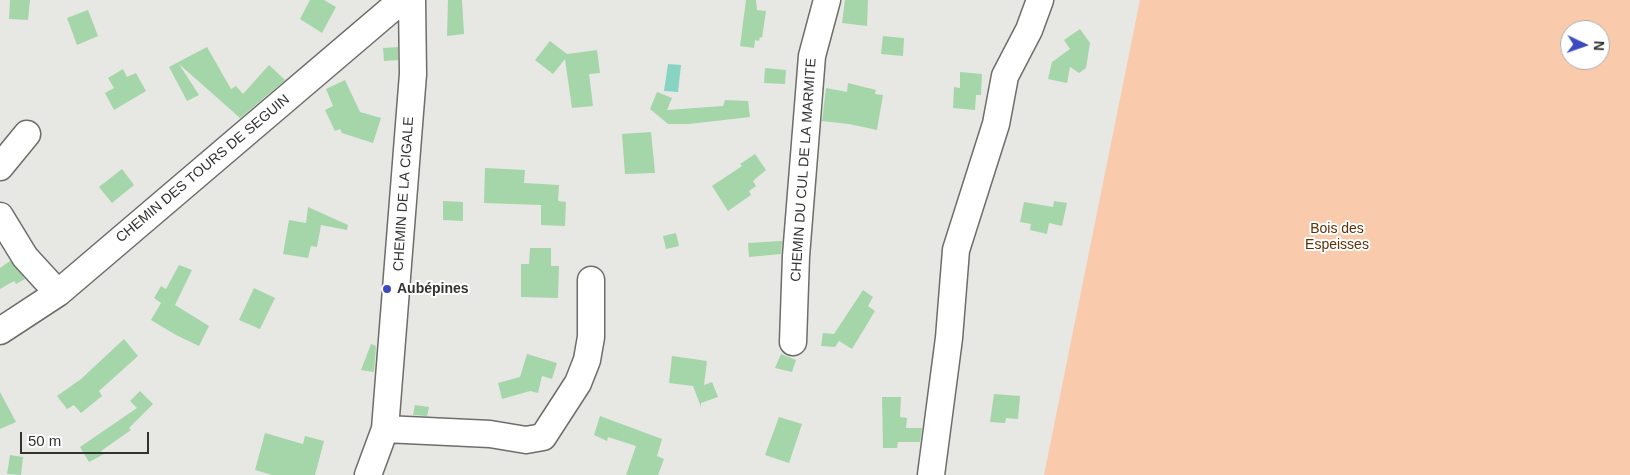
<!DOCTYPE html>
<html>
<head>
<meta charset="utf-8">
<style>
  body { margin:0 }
  #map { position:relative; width:1630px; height:475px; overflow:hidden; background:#e7e7e4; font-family:Helvetica,sans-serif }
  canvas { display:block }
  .north { position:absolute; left:1560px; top:20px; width:50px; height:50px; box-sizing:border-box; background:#fff; border:1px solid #adadad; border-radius:50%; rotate:93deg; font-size:14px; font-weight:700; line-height:20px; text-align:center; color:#323231 }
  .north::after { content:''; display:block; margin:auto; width:18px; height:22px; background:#3b4bbe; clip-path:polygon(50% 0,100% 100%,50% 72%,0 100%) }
  .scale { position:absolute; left:20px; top:432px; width:129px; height:22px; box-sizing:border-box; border:2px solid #323231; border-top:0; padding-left:6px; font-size:15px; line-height:18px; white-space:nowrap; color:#323231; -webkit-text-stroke:4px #fff; paint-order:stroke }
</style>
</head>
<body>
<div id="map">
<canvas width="1630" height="475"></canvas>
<div class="north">N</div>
<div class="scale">50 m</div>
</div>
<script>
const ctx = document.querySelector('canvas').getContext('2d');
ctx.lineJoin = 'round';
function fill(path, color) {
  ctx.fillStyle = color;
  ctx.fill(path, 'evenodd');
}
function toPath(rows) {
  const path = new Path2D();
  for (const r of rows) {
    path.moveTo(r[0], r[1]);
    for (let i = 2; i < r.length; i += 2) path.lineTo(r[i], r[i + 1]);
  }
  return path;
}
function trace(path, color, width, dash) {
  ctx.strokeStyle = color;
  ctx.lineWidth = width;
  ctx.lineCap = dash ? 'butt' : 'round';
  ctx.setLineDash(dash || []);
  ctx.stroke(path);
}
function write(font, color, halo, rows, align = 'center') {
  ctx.font = font + ' Helvetica,sans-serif';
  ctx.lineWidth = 4;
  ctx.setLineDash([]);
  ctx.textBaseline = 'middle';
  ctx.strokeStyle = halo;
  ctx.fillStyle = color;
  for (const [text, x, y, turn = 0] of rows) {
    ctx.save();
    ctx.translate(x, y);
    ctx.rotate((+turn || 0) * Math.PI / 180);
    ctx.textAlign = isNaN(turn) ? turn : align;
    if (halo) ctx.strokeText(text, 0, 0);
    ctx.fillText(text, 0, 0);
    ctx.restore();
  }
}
const green = toPath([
  [1140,0,1630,0,1630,475,1044,475],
  [1570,30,1600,30,1600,60,1570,60]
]);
const water = toPath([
  [668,64,681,65,678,92,664,91]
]);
const building = toPath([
  [10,0,30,0,28,20,9,19],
  [310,0,324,0,336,7,322,33,300,19],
  [448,0,462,0,464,34,447,36],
  [746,0,756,0,757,10,766,11,762,38,760,37,759,41,755,40,754,48,740,46],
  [845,0,868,0,867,26,842,23],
  [88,10,98,36,77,45,67,18],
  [1080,29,1090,43,1086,68,1079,73,1070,67,1067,83,1048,79,1052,62,1070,49,1064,40],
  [883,36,904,38,903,56,881,54],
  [550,41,567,54,597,50,600,73,589,74,593,106,572,108,565,59,553,74,535,60],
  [207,47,231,89,236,86,243,94,269,65,285,80,240,118,179,64,199,95,187,101,169,67],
  [398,47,398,60,384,61,383,48],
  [765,68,786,70,785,84,764,83],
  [123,69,127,77,136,73,146,91,114,110,105,93,114,88,108,78],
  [960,72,982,74,981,95,976,95,975,110,953,108,954,87,960,88],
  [345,80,360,112,381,118,373,143,342,133,340,129,335,131,325,110,333,106,326,89],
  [848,83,876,90,875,94,883,95,877,130,849,124,822,121,826,88,847,92],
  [657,92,672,98,667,110,723,106,725,100,748,101,750,117,689,124,668,124,650,109],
  [651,132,655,173,625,174,622,134],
  [755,154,766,170,753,181,756,186,749,191,751,195,728,211,712,186,742,166,740,164],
  [485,168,525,170,524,183,559,185,558,201,566,202,565,226,541,225,541,205,484,203],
  [122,169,134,185,112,203,99,187],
  [443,201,463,202,463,221,443,220],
  [1054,201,1067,203,1062,226,1049,223,1047,234,1030,230,1031,224,1020,222,1024,202,1053,207],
  [308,207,348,225,347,230,321,225,317,247,311,246,308,258,283,254,289,220,306,223],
  [676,233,679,246,666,249,663,236],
  [782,241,781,254,749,257,748,243],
  [530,248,551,248,551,266,559,266,558,298,521,297,521,264,529,264],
  [10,261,25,279,16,284,14,281,0,289,0,268],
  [179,265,192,270,175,305,209,326,199,346,176,335,151,320,161,303,154,298,161,286,166,289],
  [254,288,275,298,260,329,239,320],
  [863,290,873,297,868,306,875,311,852,349,839,341,835,347,821,346,823,333,834,334],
  [124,339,138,356,99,391,102,396,81,413,74,405,67,409,57,396,81,379],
  [371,344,376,346,374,372,361,370],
  [527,354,557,363,552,379,542,376,538,393,530,391,502,399,498,383,520,377],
  [781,354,796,360,792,372,775,368],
  [672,356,707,361,704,385,712,382,718,397,701,403,701,407,693,386,669,383],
  [140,391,153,404,129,428,131,430,101,451,104,454,89,462,80,447,137,408,130,401],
  [0,392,16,422,0,429],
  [994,394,1020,396,1018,419,1006,418,1005,423,990,422],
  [882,397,901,397,900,417,907,418,906,428,922,428,920,442,898,442,897,448,883,448],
  [415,405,429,407,427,416,413,415],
  [600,416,662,439,657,456,664,459,658,475,626,475,636,446,608,437,607,441,594,435],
  [779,417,802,424,789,463,765,455],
  [265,433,303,444,305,436,324,441,315,475,272,475,255,470],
  [10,455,23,457,21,475,7,474]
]);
const minor = toPath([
  [0,167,27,134],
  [0,216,25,257,58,293],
  [0,331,58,293,402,0],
  [793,342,796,256,812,56,827,0],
  [385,429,490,434,526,440,543,437,578,383,587,360,591,337,591,280],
  [368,475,385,429,413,74,412,0],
  [931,475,949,338,956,250,996,124,1005,76,1029,30,1040,0]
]);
const markers = [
  [387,289,5,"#3b4bbe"]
];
const streetNames = [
  ["CHEMIN DES TOURS DE SEGUIN",203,169,-40],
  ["CHEMIN DU CUL DE LA MARMITE",804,170,-86],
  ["CHEMIN DE LA CIGALE",404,194,-86]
];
const parkNames = [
  ["Bois des",1337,229],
  ["Espeisses",1337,245]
];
const poiNames = [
  ["Aubépines",397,289]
];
fill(green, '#f9caac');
fill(water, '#87d4c2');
fill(building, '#a5d6a9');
trace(minor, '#6d6d6a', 29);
trace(minor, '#fff', 26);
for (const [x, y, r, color] of markers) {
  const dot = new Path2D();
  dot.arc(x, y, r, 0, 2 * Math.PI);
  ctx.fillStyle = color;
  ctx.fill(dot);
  trace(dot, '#fff', 2);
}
write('14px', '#323231', '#fff', streetNames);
write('14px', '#622f05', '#fff', parkNames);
write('bold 14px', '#323231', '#fff', poiNames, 'left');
</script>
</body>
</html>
